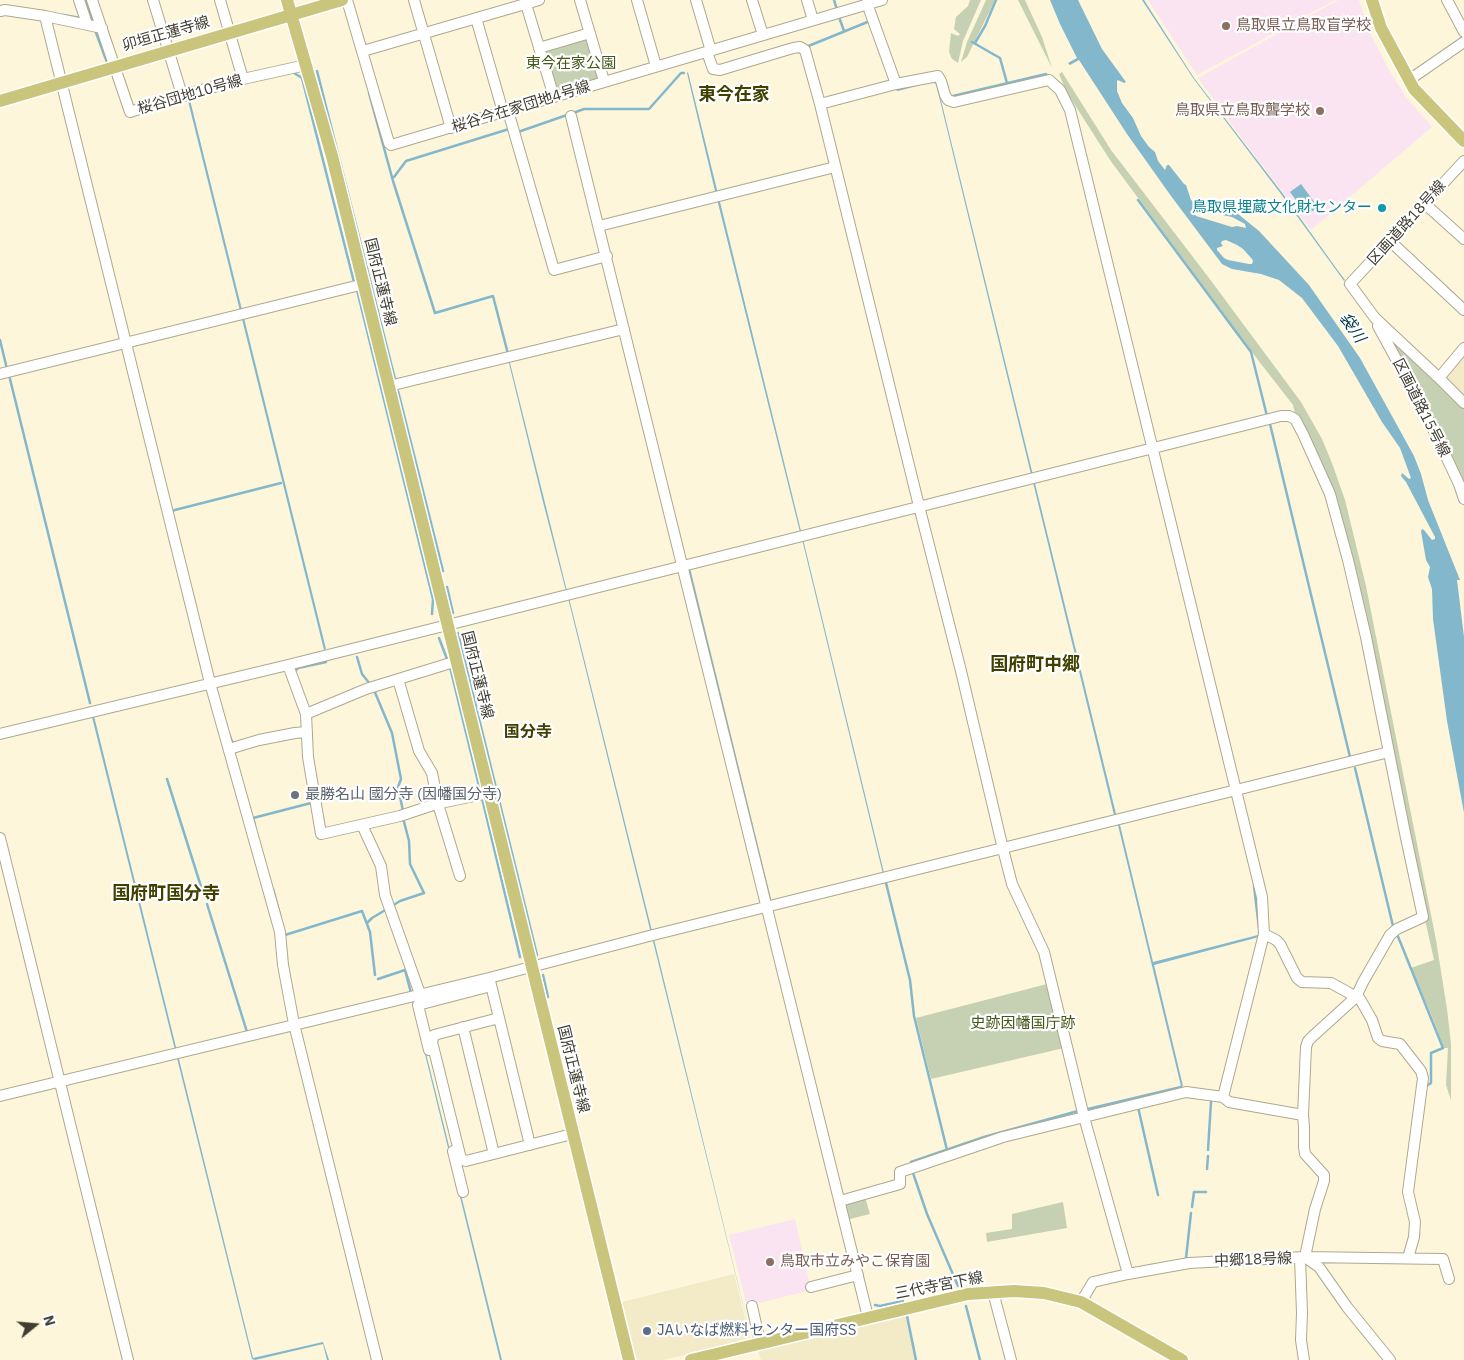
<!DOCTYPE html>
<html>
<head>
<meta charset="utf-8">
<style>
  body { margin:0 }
  #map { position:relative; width:1464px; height:1360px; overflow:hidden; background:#fdf6db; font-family:"IBM Plex Sans",sans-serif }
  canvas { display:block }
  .north { position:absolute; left:10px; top:1300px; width:50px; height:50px; -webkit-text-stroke:4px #fff; paint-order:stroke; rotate:73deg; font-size:14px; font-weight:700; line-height:20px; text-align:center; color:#403d32 }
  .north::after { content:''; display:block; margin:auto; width:18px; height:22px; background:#403d32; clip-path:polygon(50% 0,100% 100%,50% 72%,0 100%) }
</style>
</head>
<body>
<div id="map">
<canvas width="1464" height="1360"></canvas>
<div class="north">N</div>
</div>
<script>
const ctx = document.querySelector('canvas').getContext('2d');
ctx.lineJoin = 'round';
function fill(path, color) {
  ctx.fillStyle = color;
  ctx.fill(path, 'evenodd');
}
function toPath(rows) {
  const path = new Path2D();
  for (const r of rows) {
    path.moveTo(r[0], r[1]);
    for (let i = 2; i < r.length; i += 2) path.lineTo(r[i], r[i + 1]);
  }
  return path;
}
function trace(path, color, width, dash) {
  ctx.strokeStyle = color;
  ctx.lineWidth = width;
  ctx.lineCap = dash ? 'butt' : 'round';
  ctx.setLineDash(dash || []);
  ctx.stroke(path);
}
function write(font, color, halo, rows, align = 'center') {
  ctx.font = font + ' "IBM Plex Sans","Noto Sans JP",sans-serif';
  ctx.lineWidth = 4.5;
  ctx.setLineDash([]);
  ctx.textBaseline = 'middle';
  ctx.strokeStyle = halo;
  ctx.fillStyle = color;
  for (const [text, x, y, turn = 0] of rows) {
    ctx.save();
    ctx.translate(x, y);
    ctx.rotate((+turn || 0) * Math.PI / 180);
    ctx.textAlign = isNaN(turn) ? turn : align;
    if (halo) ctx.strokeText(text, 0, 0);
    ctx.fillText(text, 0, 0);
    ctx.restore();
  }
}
const built = toPath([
  [1464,354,1464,400,1442,379],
  [734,1274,750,1338,664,1360,638,1360,636,1358,622,1302],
  [907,1315,917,1360,761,1360,758,1351]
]);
const education = toPath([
  [1148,0,1335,0,1197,75],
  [1338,0,1359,0,1370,33,1389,70,1405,96,1432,127,1311,230,1249,148,1198,78],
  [795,1219,811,1290,747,1306,729,1235]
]);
const green = toPath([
  [970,0,981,0,963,41,958,63,952,59,949,52,951,33,958,36,960,34,954,29,956,17,968,6],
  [986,0,995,0,967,57,961,62,967,42],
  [1018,0,1025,0,1042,37,1052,68],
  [587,36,599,78,597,81,558,92,556,91,543,50],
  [1062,72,1111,150,1209,278,1301,402,1322,439,1332,463,1345,500,1366,586,1436,940,1447,1009,1451,1044,1451,1100,1446,1085,1448,1048,1444,1048,1431,1014,1411,968,1434,960,1406,834,1349,554,1296,418,1293,405,1251,351,1110,160,1066,91,1059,74],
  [1392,339,1464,405,1464,494,1389,340],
  [1047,984,1064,1048,931,1079,916,1018],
  [865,1197,870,1214,846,1220,845,1202],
  [1063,1202,1067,1228,987,1242,986,1233,1012,1229,1012,1214]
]);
const water = toPath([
  [862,0,866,0,896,89,932,80,937,84,1082,675,1116,814,1114,815,936,84,932,82,898,91,893,89],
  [1050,0,1078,0,1102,49,1126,82,1124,83,1118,80,1117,81,1117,91,1122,103,1133,118,1141,136,1149,147,1155,152,1158,161,1165,170,1167,165,1169,165,1184,184,1186,185,1191,200,1194,202,1210,200,1221,204,1238,214,1259,231,1309,285,1360,358,1414,456,1421,474,1428,500,1460,580,1457,580,1464,637,1464,813,1447,721,1433,619,1432,589,1428,577,1430,567,1426,560,1421,531,1422,529,1424,530,1432,540,1435,539,1435,537,1406,482,1401,476,1402,473,1409,479,1411,478,1400,448,1382,422,1338,346,1302,298,1279,280,1261,274,1232,269,1222,264,1171,196,1127,134,1079,60,1070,65,1068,63,1077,58,1060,24],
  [1201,204,1220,210,1218,214,1232,217,1245,224,1246,228,1237,226,1232,227,1196,216,1192,211,1193,207],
  [1226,240,1237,245,1243,249,1252,259,1253,261,1252,264,1249,264,1228,260,1224,258,1217,250,1217,248,1223,246,1221,243,1222,241],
  [1142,0,1144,0,1194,78,1283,194,1336,268,1345,280,1344,281,1281,194,1193,78],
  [688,72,801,531,800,532,715,191,687,73],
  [246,82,246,84,190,100,326,649,324,650,188,101,138,114,137,113],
  [1301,184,1318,207,1307,215,1290,192],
  [508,359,509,359,567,591,566,591,542,498],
  [802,539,803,539,884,873,883,874],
  [568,598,569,598,651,927,751,1337],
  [94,716,253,1358,323,1342,329,1360,327,1360,323,1344,255,1360,252,1359,92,717],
  [1118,825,1120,825,1153,962,1258,935,1259,937,1154,965,1183,1086,1181,1086],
  [481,984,414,1005,502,1360,500,1360,412,1001]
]);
const stream = toPath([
  [86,0,94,24],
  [834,0,837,10],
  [63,15,81,18],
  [839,17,844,31],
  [95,30,108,65],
  [972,42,1000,58,1007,83],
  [975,43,985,26,996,0],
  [806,47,870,21],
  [317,71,395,379],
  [294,73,302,78,354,282],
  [369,93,393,181,435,313,493,296,508,354],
  [953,96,1046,74],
  [573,113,584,109,649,109,681,73,684,73],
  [518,132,567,115],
  [394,177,406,161,509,129],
  [1138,200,1251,352,1267,416],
  [357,290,433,599,432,614],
  [0,340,7,369],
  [9,375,90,703],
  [398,391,443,571],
  [1270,424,1350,757],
  [171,511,281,483],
  [689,569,770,900],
  [447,587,453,613],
  [458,633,537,955],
  [439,638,447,659],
  [357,657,362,674,370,684],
  [450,667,480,790],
  [295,671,298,668,326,662],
  [374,690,392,733,401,779,398,787,403,811],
  [229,734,233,744],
  [1355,768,1393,926],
  [167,779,204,896],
  [482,798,520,957],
  [255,825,253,818,311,803],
  [886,883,910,980,914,1016,947,1150],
  [1254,886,1259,928],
  [273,889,280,915],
  [207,904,247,1032],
  [392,906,400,901,424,893,410,864,409,841,403,818],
  [367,923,372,918,387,909],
  [1397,934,1443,1048,1431,1053,1431,1083,1425,1087],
  [285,935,362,911,370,932,375,975],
  [543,975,548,997],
  [378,979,405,970,411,993],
  [1138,1107,1158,1195],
  [1088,1109,1181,1087],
  [1208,1150,1211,1102],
  [911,1162,984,1137,1078,1111],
  [1207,1169,1208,1156],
  [913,1173,927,1214,958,1286],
  [1192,1207,1194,1192,1206,1192],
  [1186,1258,1191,1213],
  [875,1305,880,1306,903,1301],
  [966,1306,980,1360],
  [907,1316,916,1360]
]);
const minor = toPath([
  [79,0,87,24],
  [92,0,130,112,182,95,243,79,306,65],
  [153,0,182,95],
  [220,0,243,79],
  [347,0,389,143,391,145,882,0],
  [414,0,451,128],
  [580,0,604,81],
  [637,0,656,66],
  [696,0,711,51],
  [752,0,763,35],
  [807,0,813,20],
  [868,0,869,9,896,84],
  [1447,0,1464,32],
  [526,4,554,97],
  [0,11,5,10,45,16,102,28],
  [45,16,210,683,280,932,283,965,294,1024,377,1360],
  [476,18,503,112],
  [539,48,590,33],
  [363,51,539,0],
  [707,52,713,69,720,70,793,48,800,47,805,50,820,104,919,506,961,671,1003,849,1012,884,1044,952,1084,1117,1128,1274],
  [1409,80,1464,42],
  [820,104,896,84,938,76,941,81,945,95,948,100,954,102,1049,80,1060,90,1070,110,1262,897,1264,934,1223,1097],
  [508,111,554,270,607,256],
  [571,116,868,1317],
  [1464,161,1350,284,1375,318,1439,378,1464,348],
  [1424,203,1464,239],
  [599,226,835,167],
  [1391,242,1464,310],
  [1378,326,1424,410,1459,484,1464,499],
  [0,374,364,284],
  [1439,378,1464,403],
  [389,386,624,329],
  [288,665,306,714,308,757,321,834,400,816,436,804,488,793],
  [398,679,419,751,432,773,438,804,460,876],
  [306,714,366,689,457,661],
  [0,734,288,665,1281,416,1289,416,1295,419,1303,434,1330,494,1348,560,1366,637,1405,833,1423,917,1397,929,1390,935,1363,982,1356,997,1313,1036,1308,1041,1306,1047,1303,1115,1304,1127,1304,1147,1305,1154,1324,1175,1324,1181,1315,1209,1305,1257,1443,1259,1449,1279],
  [229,749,259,740,295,733,307,732],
  [362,825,381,866,385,895,420,994],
  [0,838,128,1360],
  [1264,934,1276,940,1280,944,1297,978,1302,982,1331,983,1360,999,1372,1020,1378,1038,1382,1041,1400,1044,1421,1071,1423,1078,1408,1192,1415,1222,1414,1237,1408,1258],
  [490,981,530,1145],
  [499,1018,434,1035,432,1042,461,1159,466,1161,572,1134],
  [463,1027,494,1154],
  [429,1050,418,1005,491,986],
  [0,1096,489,978,649,936,1389,752],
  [453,1151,463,1192],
  [840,1201,900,1184,900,1172,1003,1137,1186,1092,1223,1097,1229,1102,1303,1115],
  [1300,1258,1302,1313,1301,1340,1304,1360],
  [811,1287,858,1275],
  [993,1292,1011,1360],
  [1081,1302,1093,1282,1128,1274,1189,1263,1305,1257,1319,1267,1347,1307,1390,1360],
  [752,1306,760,1342]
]);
const major = toPath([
  [287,0,332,156,629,1360],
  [1372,0,1381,28,1414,89,1464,141],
  [0,101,342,0],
  [691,1360,968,1294,1014,1291,1044,1293,1081,1302,1182,1360]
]);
const markers = [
  [1226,26,5,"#8d6e63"],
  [1320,111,5,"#8d6e63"],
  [1382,208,5,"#0f9aa8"],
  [295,795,5,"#6b7280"],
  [770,1262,5,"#8d6e63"],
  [647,1331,5,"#5c6f8a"]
];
const educationNames = [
  ["鳥取県立鳥取盲学校",1236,26],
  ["鳥取県立鳥取聾学校",1310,111,"right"],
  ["鳥取市立みやこ保育園",780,1262]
];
const streetNames = [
  ["卯垣正蓮寺線",166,34,-16],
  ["桜谷団地10号線",190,95,-16],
  ["桜谷今在家団地4号線",521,107,-17],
  ["区画道路18号線",1407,223,-48],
  ["国府正蓮寺線",380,282,76],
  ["区画道路15号線",1421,408,63],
  ["国府正蓮寺線",477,675,76],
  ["国府正蓮寺線",573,1069,76],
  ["中郷18号線",1253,1260,-2],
  ["三代寺宮下線",939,1286,-11]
];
const parkNames = [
  ["東今在家公園",571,64],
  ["史跡因幡国庁跡",1023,1024]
];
const cultureNames = [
  ["鳥取県埋蔵文化財センター",1372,208]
];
const worshipNames = [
  ["最勝名山 國分寺 (因幡国分寺)",305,795]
];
const serviceNames = [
  ["JAいなば燃料センター国府SS",657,1331]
];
const waterNames = [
  ["袋川",1352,328,56]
];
const neighbourhoodNames = [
  ["国分寺",528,732]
];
const quarterNames = [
  ["東今在家",734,95],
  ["国府町中郷",1035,665],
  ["国府町国分寺",166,894]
];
fill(built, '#f3eac8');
fill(education, '#fbe4f1');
fill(green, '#c5d1b2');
fill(water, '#83b7cc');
trace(stream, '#83b7cc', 2.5);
trace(minor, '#aea88f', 12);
trace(major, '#fff', 15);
trace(minor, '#fff', 10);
trace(major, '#cac57c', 12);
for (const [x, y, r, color] of markers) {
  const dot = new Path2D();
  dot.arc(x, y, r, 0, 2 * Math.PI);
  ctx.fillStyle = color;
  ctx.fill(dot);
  trace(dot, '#fff', 2);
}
write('15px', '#785e54', '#fff', educationNames, 'left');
write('15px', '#403d32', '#fff', streetNames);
write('15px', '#445817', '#fff', parkNames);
write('15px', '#0d838f', '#fff', cultureNames, 'right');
write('15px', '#5b616d', '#fff', worshipNames, 'left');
write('15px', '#4e5e75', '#fff', serviceNames, 'left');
write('italic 16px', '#063746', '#fff', waterNames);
write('bold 16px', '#404100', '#fff', neighbourhoodNames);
write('bold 18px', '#404100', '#fff', quarterNames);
</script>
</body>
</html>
